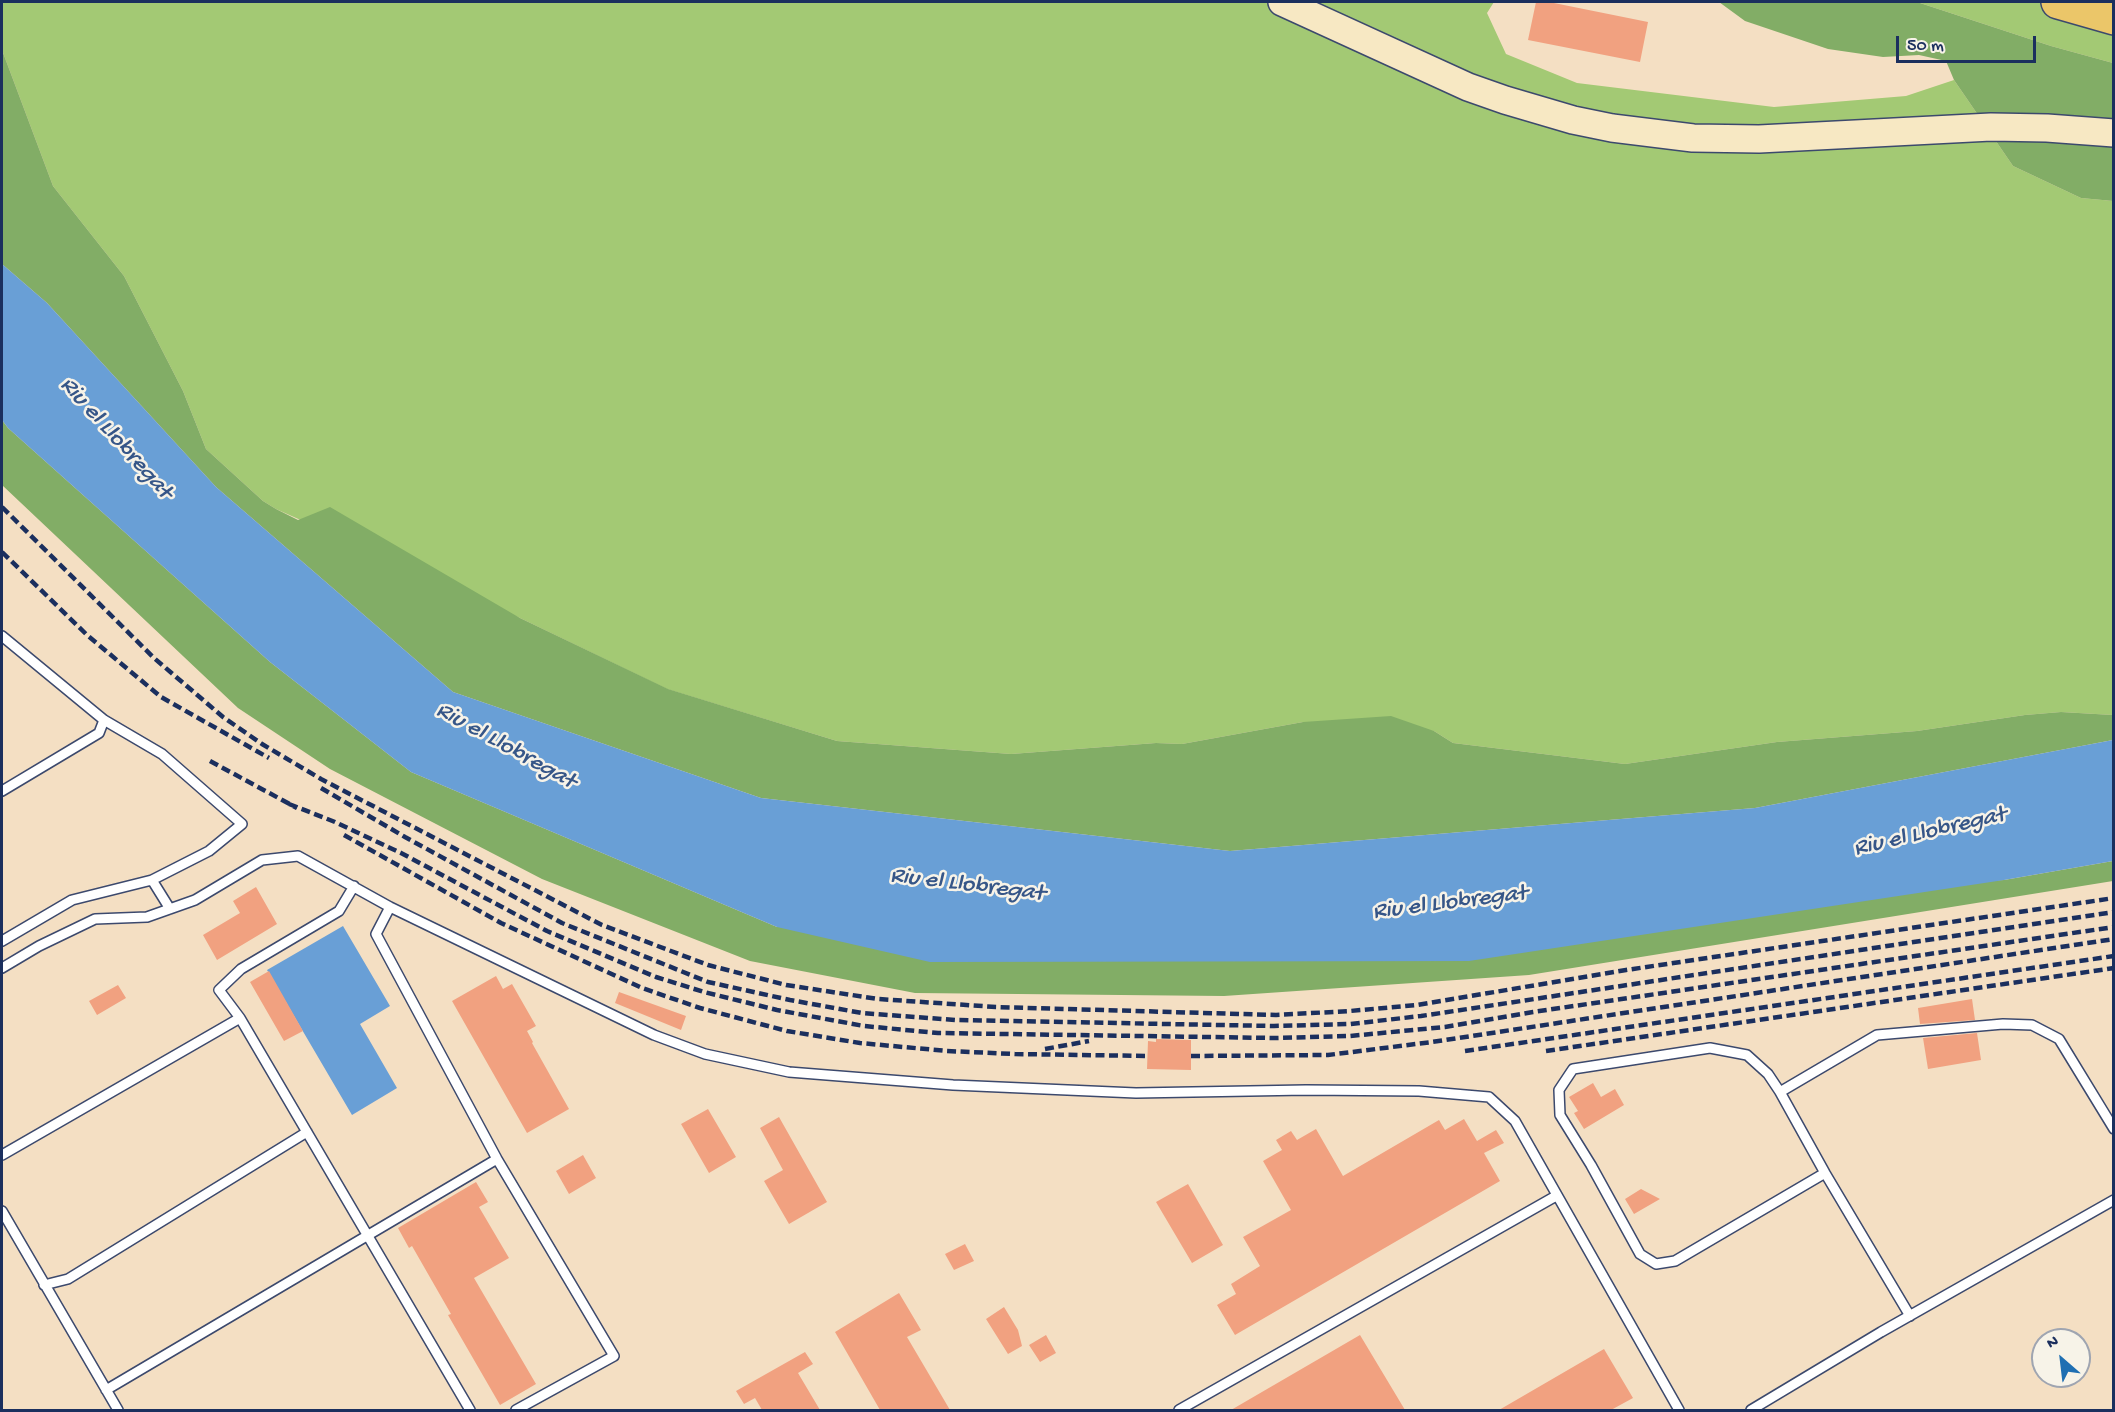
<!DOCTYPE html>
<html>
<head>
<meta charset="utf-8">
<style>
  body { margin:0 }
  #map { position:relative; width:2115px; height:1412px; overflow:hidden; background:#f4dfc3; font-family:"Gochi Hand",sans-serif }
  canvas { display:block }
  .frame { position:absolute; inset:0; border:3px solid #1b2f5e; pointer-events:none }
  .north { position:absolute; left:2031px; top:1328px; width:60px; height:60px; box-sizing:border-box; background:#f7f3e8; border:2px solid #9fa5b1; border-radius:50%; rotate:332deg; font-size:16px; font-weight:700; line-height:24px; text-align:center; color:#1b2f5e }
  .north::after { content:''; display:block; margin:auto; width:21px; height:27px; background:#1f6fb2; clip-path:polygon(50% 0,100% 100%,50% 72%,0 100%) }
  .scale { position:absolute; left:1896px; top:36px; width:140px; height:27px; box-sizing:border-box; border:3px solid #1b2f5e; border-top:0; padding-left:8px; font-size:18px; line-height:21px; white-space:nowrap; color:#1b2f5e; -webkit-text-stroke:4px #f7f3e8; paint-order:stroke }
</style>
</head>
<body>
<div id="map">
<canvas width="2115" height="1412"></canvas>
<div class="frame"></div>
<div class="north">N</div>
<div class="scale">50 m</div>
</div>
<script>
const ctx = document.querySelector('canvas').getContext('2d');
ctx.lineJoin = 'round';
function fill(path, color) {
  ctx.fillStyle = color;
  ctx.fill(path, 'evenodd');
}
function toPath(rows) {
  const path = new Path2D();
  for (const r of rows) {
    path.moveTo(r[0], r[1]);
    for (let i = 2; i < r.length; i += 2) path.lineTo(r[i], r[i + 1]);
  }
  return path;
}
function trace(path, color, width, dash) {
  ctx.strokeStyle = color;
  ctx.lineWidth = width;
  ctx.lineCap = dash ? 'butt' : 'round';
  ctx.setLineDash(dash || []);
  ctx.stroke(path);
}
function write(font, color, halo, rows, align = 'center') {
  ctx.font = font + ' "Gochi Hand",sans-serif';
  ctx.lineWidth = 5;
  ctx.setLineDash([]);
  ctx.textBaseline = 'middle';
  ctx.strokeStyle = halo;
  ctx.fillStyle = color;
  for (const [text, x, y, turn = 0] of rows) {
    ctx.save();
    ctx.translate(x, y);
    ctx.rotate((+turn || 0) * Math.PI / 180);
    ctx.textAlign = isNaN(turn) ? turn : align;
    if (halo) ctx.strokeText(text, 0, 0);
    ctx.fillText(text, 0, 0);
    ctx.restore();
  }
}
const green = toPath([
  [2,2,1494,2,1487,13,1506,54,1577,83,1774,107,1906,96,1954,80,2013,166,2081,198,2113,201,2113,715,2061,712,2025,715,1917,731,1777,742,1625,764,1453,743,1434,731,1303,722,1182,744,1156,743,1011,754,837,741,667,689,520,618,276,509,263,501,206,449,183,391,124,276,53,186,2,50],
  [1917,2,2113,2,2113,63,2051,46]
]);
const forest = toPath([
  [1719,2,1917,2,2051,46,2113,63,2113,201,2081,198,2013,166,1954,80,1946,61,1919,55,1883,57,1828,49,1745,21],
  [2,50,53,186,124,276,183,391,206,449,263,501,276,509,298,520,330,507,520,618,668,689,837,741,1011,754,1156,743,1182,744,1303,722,1391,716,1434,731,1453,743,1625,764,1777,742,1917,731,2025,715,2061,712,2113,715,2113,740,1755,808,1230,851,761,798,453,692,216,487,47,303,2,264],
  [2,420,8,428,270,662,411,772,777,927,2004,880,2113,861,2113,881,1529,975,1224,996,915,993,750,961,542,879,330,769,238,708,2,485]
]);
const water = toPath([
  [2,264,47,303,216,487,453,692,761,798,1230,851,1755,808,2113,740,2113,861,2004,880,1469,961,930,962,777,927,411,772,270,662,8,428,2,420],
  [343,926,390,1006,360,1024,397,1088,352,1115,267,970]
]);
const building = toPath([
  [1536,2,1549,2,1648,22,1640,62,1528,40],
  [256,887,277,924,217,960,203,935,240,913,233,901],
  [269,971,303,1031,284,1041,250,982],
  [496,976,503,989,512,984,536,1026,527,1031,533,1042,532,1043,569,1109,527,1133,452,1001],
  [118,985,126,998,97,1015,89,1001],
  [619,992,686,1016,681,1030,615,1003],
  [1972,999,1975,1020,1920,1024,1918,1008],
  [1977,1033,1981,1060,1928,1069,1923,1038],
  [1156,1039,1191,1040,1191,1070,1147,1069,1148,1041,1156,1042],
  [1593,1083,1601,1097,1615,1089,1624,1105,1584,1129,1574,1113,1578,1111,1569,1097],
  [708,1109,736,1157,709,1173,681,1124],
  [779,1117,827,1202,789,1224,764,1181,783,1170,760,1128],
  [1464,1119,1477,1141,1496,1130,1504,1143,1484,1153,1500,1181,1235,1335,1217,1305,1236,1294,1231,1284,1260,1266,1243,1237,1291,1210,1263,1161,1282,1150,1276,1140,1291,1131,1297,1140,1316,1129,1343,1176,1439,1120,1445,1130],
  [583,1155,596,1178,569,1194,556,1171],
  [476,1182,488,1202,479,1207,509,1258,474,1278,536,1384,500,1405,448,1315,451,1314,412,1246,409,1248,398,1228],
  [1188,1184,1223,1245,1192,1263,1156,1202],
  [1641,1189,1660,1199,1634,1214,1625,1199],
  [965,1244,974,1261,954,1270,945,1254],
  [899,1293,921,1330,907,1337,950,1410,880,1410,835,1332],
  [1004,1307,1018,1330,1022,1346,1008,1354,986,1319],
  [1046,1335,1056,1353,1040,1362,1029,1345],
  [1360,1335,1405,1410,1231,1410],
  [1604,1349,1633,1398,1611,1410,1499,1410],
  [805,1352,813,1364,798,1373,820,1410,762,1410,755,1398,744,1404,736,1391]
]);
const service = toPath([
  [2,636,104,720,162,754,242,824,209,851,152,880,72,900,2,941],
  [2,791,99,733,104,720],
  [152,880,170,909],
  [354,886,339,911,241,969,219,990,240,1018,470,1410],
  [390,907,376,934,497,1159,614,1356,516,1410],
  [2,968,39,946,95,919,147,917,195,900,262,860,298,856,390,907,654,1035,705,1054,789,1072,953,1085,1136,1093,1306,1090,1419,1091,1489,1097,1515,1121,1679,1410],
  [1780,1092,1825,1173,1910,1316],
  [2,1155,240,1018],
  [1825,1173,1675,1261,1656,1264,1640,1254,1591,1165,1560,1115,1559,1090,1573,1069,1710,1048,1747,1055,1768,1074,1780,1092,1877,1035,2003,1024,2032,1025,2059,1039,2114,1129],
  [2,1211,118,1410],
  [44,1285,68,1279,307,1132],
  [106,1390,497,1159],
  [1179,1410,1556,1196],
  [1751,1410,1881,1332,2114,1200]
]);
const secondary = toPath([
  [1282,2,1468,87,1505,100,1573,120,1612,128,1693,138,1759,139,1991,127,2047,128,2114,133]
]);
const motorway = toPath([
  [2058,2,2114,18]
]);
const rail = toPath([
  [2,507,154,658,223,717,262,744,321,779,602,925,708,965,786,985,878,999,996,1007,1276,1015,1350,1011,1417,1005,1626,970,2114,898],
  [2,552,87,635,161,697,269,758],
  [210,761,297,808],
  [321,788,405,837,562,923,708,982,790,1000,862,1013,956,1020,1274,1026,1350,1024,1421,1016,2114,912],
  [289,804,335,822,401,853,547,931,656,977,704,992,777,1010,864,1026,938,1033,1276,1038,1350,1036,1445,1027,1533,1012,2114,927],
  [344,835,501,923,642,988,700,1008,787,1031,860,1043,947,1051,1015,1054,1148,1056],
  [1045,1049,1089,1041],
  [1465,1051,2114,956],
  [1546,1051,2114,968],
  [1191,1056,1328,1055,1432,1042,2114,939]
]);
const waterNames = [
  ["Riu el Llobregat",115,439,48],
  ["Riu el Llobregat",505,747,29],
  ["Riu el Llobregat",1930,833,-13],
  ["Riu el Llobregat",967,886,7],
  ["Riu el Llobregat",1450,904,-7]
];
fill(green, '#a3c974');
fill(forest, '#82ad66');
fill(water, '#699fd6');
fill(building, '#f1a180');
trace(service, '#3c496d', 12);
trace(secondary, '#3c496d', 30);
trace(motorway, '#3c496d', 36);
trace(service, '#fff', 9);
trace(secondary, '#f7e8c3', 27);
trace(motorway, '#ebc669', 33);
trace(rail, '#1b2f5e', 4.5, [9, 4.5]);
write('italic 24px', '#365688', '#f7f3e8', waterNames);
</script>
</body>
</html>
